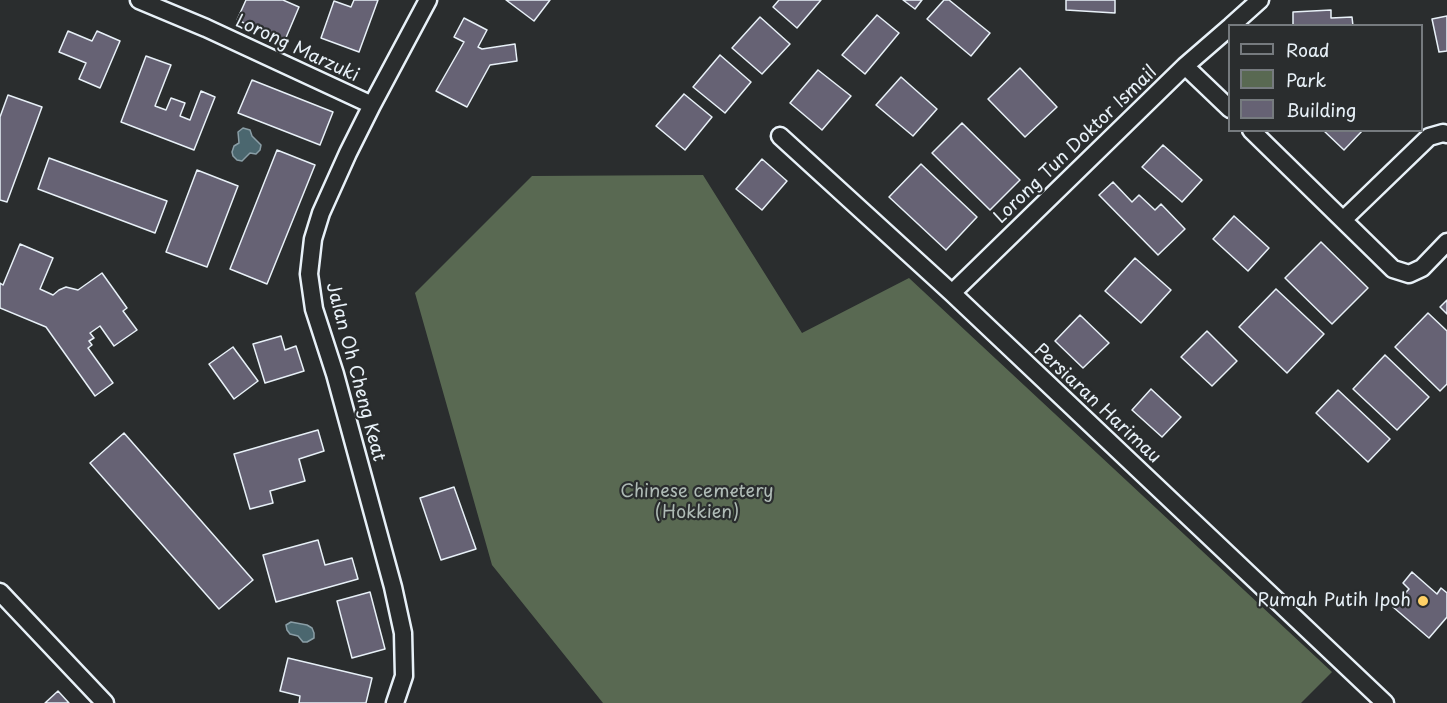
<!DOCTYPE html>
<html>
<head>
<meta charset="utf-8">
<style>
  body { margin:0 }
  #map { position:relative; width:1447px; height:703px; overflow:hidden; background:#2a2d2e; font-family:"Playpen Sans",sans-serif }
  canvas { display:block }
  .legend { position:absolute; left:1228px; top:24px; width:195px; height:108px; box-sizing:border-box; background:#2a2d2e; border:2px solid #767b7f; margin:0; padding:8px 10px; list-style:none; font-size:18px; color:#e8f1f8 }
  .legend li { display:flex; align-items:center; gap:12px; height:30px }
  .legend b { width:30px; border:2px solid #767b7f }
</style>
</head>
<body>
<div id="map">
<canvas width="1447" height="703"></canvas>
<ul class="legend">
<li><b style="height:8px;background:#2a2d2e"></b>Road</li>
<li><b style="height:16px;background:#596952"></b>Park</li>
<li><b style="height:16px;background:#666274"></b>Building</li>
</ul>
</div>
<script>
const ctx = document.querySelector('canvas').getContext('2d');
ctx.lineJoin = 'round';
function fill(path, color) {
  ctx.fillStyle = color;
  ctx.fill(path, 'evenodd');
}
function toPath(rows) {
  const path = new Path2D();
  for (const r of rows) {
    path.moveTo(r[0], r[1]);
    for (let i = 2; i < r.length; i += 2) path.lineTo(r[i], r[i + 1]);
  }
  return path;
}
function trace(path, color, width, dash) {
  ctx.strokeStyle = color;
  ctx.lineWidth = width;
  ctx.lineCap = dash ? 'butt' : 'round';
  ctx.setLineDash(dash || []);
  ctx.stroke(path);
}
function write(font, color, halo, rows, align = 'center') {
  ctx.font = font + ' "Playpen Sans",sans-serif';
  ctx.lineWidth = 4.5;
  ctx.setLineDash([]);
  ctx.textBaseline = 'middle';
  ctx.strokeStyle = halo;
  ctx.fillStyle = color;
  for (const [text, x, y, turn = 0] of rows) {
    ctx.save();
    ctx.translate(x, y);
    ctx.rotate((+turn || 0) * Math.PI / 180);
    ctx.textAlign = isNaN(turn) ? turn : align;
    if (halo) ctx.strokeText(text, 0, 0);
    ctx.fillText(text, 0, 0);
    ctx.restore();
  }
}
const green = toPath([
  [703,175,802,333,909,278,1332,672,1301,703,603,703,492,565,415,293,532,176]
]);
const water = toPath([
  [243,128,250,130,252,136,261,145,260,150,256,154,250,153,242,161,237,160,233,156,232,152,234,146,239,143,238,132,243,128],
  [291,622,307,625,312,628,314,633,314,638,307,642,303,642,298,636,290,634,287,630,286,625,291,622]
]);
const building = toPath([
  [246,0,283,0,299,7,285,40,237,20,246,0],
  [354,0,378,0,359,52,321,38,334,1,351,7,354,0],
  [506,0,550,0,534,21,506,0],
  [779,0,821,0,797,28,773,7,779,0],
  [903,0,922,0,915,9,903,0],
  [944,0,949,0,990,33,971,56,927,19,944,0],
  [1066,0,1115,0,1115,13,1066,10,1066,0],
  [1331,10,1331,18,1352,17,1353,26,1293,26,1293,12,1331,10],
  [877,15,899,33,865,74,842,55,877,15],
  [1447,16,1447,51,1439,52,1432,19,1447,16],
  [760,17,790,44,762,74,732,48,760,17],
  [464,18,487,30,478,47,482,49,515,44,517,61,490,65,467,107,436,91,464,42,454,37,464,18],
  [68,31,92,41,97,31,120,41,100,88,79,79,86,63,59,52,68,31],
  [720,55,751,82,725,113,693,87,720,55],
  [146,56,171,65,155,106,166,110,171,98,185,103,180,116,190,120,201,91,215,97,194,150,121,122,146,56],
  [1020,68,1057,107,1025,137,988,99,1020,68],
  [818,70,851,96,822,130,790,103,818,70],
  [901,77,937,109,913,136,876,105,901,77],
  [252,80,333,112,320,145,238,113,252,80],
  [684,94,712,117,685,150,656,126,684,94],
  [8,95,42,107,7,202,0,200,0,117,8,95],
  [962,123,1020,180,990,210,932,153,962,123],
  [1323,130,1363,130,1344,150,1323,130],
  [1163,145,1202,180,1182,202,1142,167,1163,145],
  [277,150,315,165,267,284,230,269,277,150],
  [49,158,167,201,155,233,38,189,49,158],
  [762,159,787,181,762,210,736,189,762,159],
  [921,164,977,217,946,250,889,197,921,164],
  [197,170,238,186,207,267,166,252,197,170],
  [1113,182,1132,202,1139,195,1155,210,1161,204,1185,229,1158,255,1099,195,1113,182],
  [1234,216,1269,248,1248,271,1213,239,1234,216],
  [1321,242,1368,288,1332,324,1285,278,1321,242],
  [20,244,53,258,40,289,53,295,59,290,66,287,78,290,102,273,127,308,123,311,137,330,114,346,100,326,90,333,94,338,89,341,92,345,88,348,113,383,95,396,46,327,0,308,0,283,3,285,20,244],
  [1135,258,1171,290,1141,323,1105,291,1135,258],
  [1276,289,1324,334,1287,373,1239,327,1276,289],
  [1447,300,1447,314,1440,307,1447,300],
  [1428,313,1447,331,1447,384,1440,391,1395,347,1428,313],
  [1080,315,1109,343,1083,368,1055,341,1080,315],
  [1207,331,1237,361,1212,386,1181,357,1207,331],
  [281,336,285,350,296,346,304,371,265,383,253,344,281,336],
  [233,347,258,381,234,399,209,364,233,347],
  [1385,355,1429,397,1397,430,1353,389,1385,355],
  [1151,389,1181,417,1162,437,1132,410,1151,389],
  [1338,390,1390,439,1368,462,1316,413,1338,390],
  [318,430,324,451,299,459,305,481,270,491,273,503,250,509,234,454,318,430],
  [124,433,253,580,219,609,90,463,124,433],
  [454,487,476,549,441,560,420,498,454,487],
  [318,540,325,565,352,558,358,579,276,602,263,555,318,540],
  [1412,572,1437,594,1441,588,1447,593,1447,617,1429,638,1393,607,1409,589,1403,583,1412,572],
  [370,592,385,649,352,658,337,601,370,592],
  [288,658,372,678,366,703,299,703,300,696,280,691,288,658],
  [58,691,69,703,45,703,58,691]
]);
const street = toPath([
  [139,0,206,28,372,105],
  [1231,26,1260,0],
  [1185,66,1230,109],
  [1251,130,1393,269,1409,274,1422,268,1447,242],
  [780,136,952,293,1385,703],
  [1343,220,1429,137,1443,133,1447,134],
  [952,293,1185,66,1230,27],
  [0,592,105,703],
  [395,703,404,676,403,633,393,587,335,374,314,309,309,274,313,239,321,213,348,153,372,105,428,0]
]);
const markers = [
  [1423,601,6,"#ffd166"]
];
const streetNames = [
  ["Lorong Marzuki",297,49,25],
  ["Lorong Tun Doktor Ismail",1076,145,-44],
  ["Jalan Oh Cheng Keat",355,372,75],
  ["Persiaran Harimau",1097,404,43]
];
const parkNames = [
  ["Chinese cemetery",697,492],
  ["(Hokkien)",697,513]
];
const poiNames = [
  ["Rumah Putih Ipoh",1411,601]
];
fill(green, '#596952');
fill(water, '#4b676f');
trace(water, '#8a9ea6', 1.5);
fill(building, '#666274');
trace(building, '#e8f1f8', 1.5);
trace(street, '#e8f1f8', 21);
trace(street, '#2a2d2e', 16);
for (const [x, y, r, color] of markers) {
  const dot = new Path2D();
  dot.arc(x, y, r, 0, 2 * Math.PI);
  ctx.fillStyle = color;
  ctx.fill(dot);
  trace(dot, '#2a2d2e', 2);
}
write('18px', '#e8f1f8', '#2a2d2e', streetNames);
write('18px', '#afbbb6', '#2a2d2e', parkNames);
write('18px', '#e8f1f8', '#2a2d2e', poiNames, 'right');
</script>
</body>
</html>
